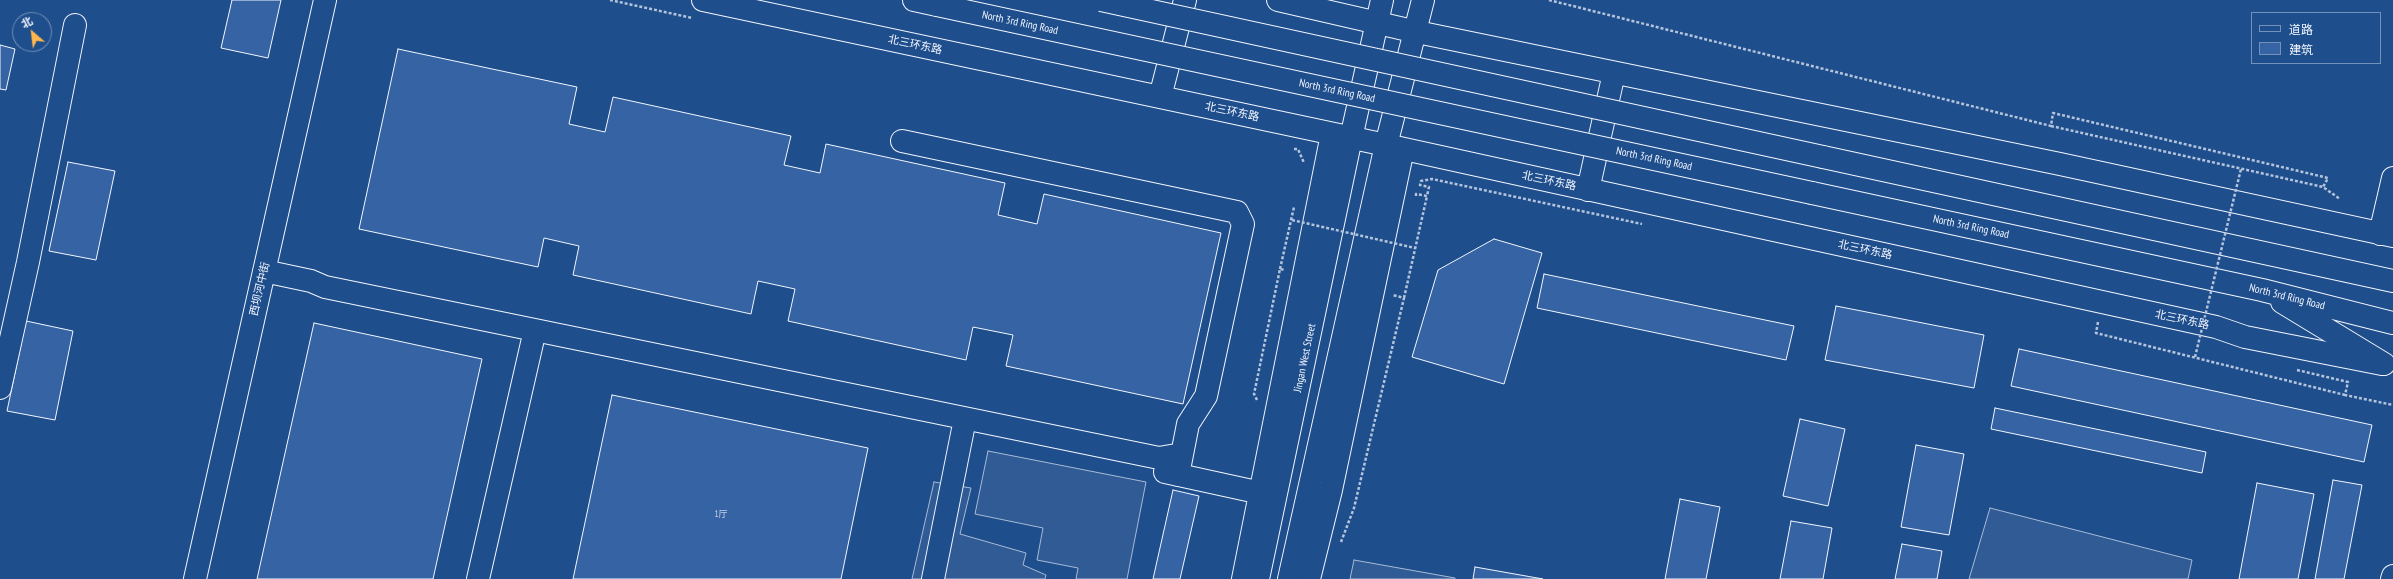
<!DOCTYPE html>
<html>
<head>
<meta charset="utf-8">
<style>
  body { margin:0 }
  #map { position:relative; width:2393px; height:579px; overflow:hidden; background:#1f4e8c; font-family:"PT Sans Narrow","Noto Sans SC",sans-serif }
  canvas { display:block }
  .legend { position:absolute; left:2251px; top:12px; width:130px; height:52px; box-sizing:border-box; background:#1f4e8c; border:1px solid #7391ba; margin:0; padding:5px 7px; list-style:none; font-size:12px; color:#f2f6ff }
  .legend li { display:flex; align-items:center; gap:8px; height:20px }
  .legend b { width:20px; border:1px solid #7391ba }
  .north { position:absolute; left:12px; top:12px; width:40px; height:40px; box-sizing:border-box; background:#1f4e8c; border:1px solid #7391ba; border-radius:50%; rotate:332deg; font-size:11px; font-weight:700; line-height:16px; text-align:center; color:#f2f6ff }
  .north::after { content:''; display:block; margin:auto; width:14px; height:18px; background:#ffb74d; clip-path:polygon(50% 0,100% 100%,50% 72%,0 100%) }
</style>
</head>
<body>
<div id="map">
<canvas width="2393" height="579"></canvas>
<ul class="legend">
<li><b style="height:5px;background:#1f4e8c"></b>道路</li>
<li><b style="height:11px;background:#3563a3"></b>建筑</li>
</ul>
<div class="north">北</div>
</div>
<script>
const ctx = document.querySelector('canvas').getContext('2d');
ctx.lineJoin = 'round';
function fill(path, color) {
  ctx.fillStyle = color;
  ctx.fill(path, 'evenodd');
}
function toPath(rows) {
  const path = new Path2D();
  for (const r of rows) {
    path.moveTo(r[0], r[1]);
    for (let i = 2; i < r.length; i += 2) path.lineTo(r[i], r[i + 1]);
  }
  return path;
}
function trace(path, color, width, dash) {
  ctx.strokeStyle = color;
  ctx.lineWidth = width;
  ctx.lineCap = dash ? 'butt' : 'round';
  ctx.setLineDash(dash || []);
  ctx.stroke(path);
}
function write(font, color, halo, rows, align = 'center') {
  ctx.font = font + ' "PT Sans Narrow","Noto Sans SC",sans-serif';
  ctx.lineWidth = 3;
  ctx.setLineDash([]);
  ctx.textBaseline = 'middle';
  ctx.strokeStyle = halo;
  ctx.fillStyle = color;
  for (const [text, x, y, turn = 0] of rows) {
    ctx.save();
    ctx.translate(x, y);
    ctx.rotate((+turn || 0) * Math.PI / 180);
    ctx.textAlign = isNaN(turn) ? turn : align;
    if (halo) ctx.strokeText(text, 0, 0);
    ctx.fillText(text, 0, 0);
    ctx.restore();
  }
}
const built = toPath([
  [988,451,1146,482,1127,579,1076,579,1078,568,1037,560,1043,528,975,514,988,451],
  [934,482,971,488,960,534,1026,553,1023,565,1046,575,1045,579,912,579,934,482],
  [1990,508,2192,560,2188,579,1969,579,1990,508],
  [1354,560,1455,578,1455,579,1350,579,1354,560]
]);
const building = toPath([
  [232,0,281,0,268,58,221,48,232,0],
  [0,45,15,49,6,90,0,89,0,45],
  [398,49,577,87,569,124,605,132,613,97,791,136,784,165,820,173,826,144,1005,183,998,215,1037,224,1044,194,1221,233,1183,404,1006,366,1013,335,973,327,966,360,788,321,795,289,758,281,751,314,573,275,579,246,544,238,538,267,359,229,398,49],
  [68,162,115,171,96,260,49,251,68,162],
  [1494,239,1542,253,1504,384,1412,357,1438,270,1494,239],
  [1544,274,1794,326,1786,360,1537,308,1544,274],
  [1836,306,1984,335,1974,388,1825,360,1836,306],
  [26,321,73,331,55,420,7,411,26,321],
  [314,323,482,359,433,579,257,579,314,323],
  [2019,349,2372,425,2364,462,2011,386,2019,349],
  [612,395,868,448,841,579,573,579,612,395],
  [1995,408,2206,452,2202,473,1991,429,1995,408],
  [1800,419,1845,429,1828,506,1783,496,1800,419],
  [1916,445,1964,454,1949,535,1901,527,1916,445],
  [2333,480,2362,485,2344,579,2315,579,2333,480],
  [2257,483,2314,494,2298,579,2239,579,2257,483],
  [1173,490,1199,496,1180,579,1153,579,1173,490],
  [1680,499,1720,507,1706,579,1665,579,1680,499],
  [1791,521,1832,528,1823,579,1780,579,1791,521],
  [1902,544,1942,551,1937,579,1895,579,1902,544],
  [1475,567,1543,579,1473,579,1475,567]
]);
const path = toPath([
  [610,0,692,18],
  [1549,0,2051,126,2053,113,2328,178,2323,187,2340,199],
  [2051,126,2323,187],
  [1294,149,1298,149,1304,163],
  [1416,196,1416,194,1427,196,1429,187,1420,185,1421,181,1432,179,1642,224],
  [1280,269,1294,207],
  [1404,298,1427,196],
  [2098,322,2096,333,2345,395],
  [2297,370,2348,382,2345,395,2393,405],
  [1257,400,1254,394,1280,269,1285,270],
  [1341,542,1354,508,1404,298,1393,295]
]);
const minor = toPath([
  [703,0,1386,145,2216,327,2245,337,2382,364],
  [1278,0,1417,32,2060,164,2393,236],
  [1160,97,1185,0],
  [902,141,1237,212,1243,224,1206,396,1188,424,1178,475],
  [1588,190,1614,73],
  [2380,234,2393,178],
  [264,271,311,281,325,287,1159,458,1182,454],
  [0,388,28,262,75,25],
  [1165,472,1275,496],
  [195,579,325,0],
  [478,579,535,330],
  [933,579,965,419],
  [1243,579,1332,134],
  [1309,579,1331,490,1403,149],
  [2392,579,2393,576]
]);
const major = toPath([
  [1258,579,1351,138,1382,0],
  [1289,579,1386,145,1423,0]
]);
const highway = toPath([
  [914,0,937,5],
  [1823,157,2393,281],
  [1812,193,2262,290,2393,323],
  [2282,302,2384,364]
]);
const pathBridge = toPath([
  [1292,220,1415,248],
  [2195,357,2241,169]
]);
const highwayBridge = toPath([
  [1101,0,1823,157],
  [937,5,1812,193]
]);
const numberNames = [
  ["1厅",721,514]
];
const streetNames = [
  ["North 3rd Ring Road",1020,23,12],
  ["北三环东路",915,45,12],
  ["North 3rd Ring Road",1337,91,12],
  ["北三环东路",1232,112,12],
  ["North 3rd Ring Road",1654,159,12],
  ["北三环东路",1549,181,12],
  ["North 3rd Ring Road",1971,227,12],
  ["北三环东路",1865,250,12],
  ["西坝河中街",260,289,-77],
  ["North 3rd Ring Road",2287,297,14],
  ["北三环东路",2182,320,12],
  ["Jingan West Street",1305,358,-78]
];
fill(built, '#305b95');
trace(built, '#a8bbd7', 1);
fill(building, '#3563a3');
trace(building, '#f2f6ff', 1);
trace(minor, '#f2f6ff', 24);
trace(major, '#f2f6ff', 24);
trace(highway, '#f2f6ff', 24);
trace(path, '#b3c4dc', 2.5, [3, 2]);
trace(minor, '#1f4e8c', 22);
trace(major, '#1f4e8c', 22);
trace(highway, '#1f4e8c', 22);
trace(highwayBridge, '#f2f6ff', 24, []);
trace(pathBridge, '#b3c4dc', 2.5, [3, 2]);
trace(highwayBridge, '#1f4e8c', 22);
write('9px', '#c3d1e8', null, numberNames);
write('11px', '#f2f6ff', '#1f4e8c', streetNames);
</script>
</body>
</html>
